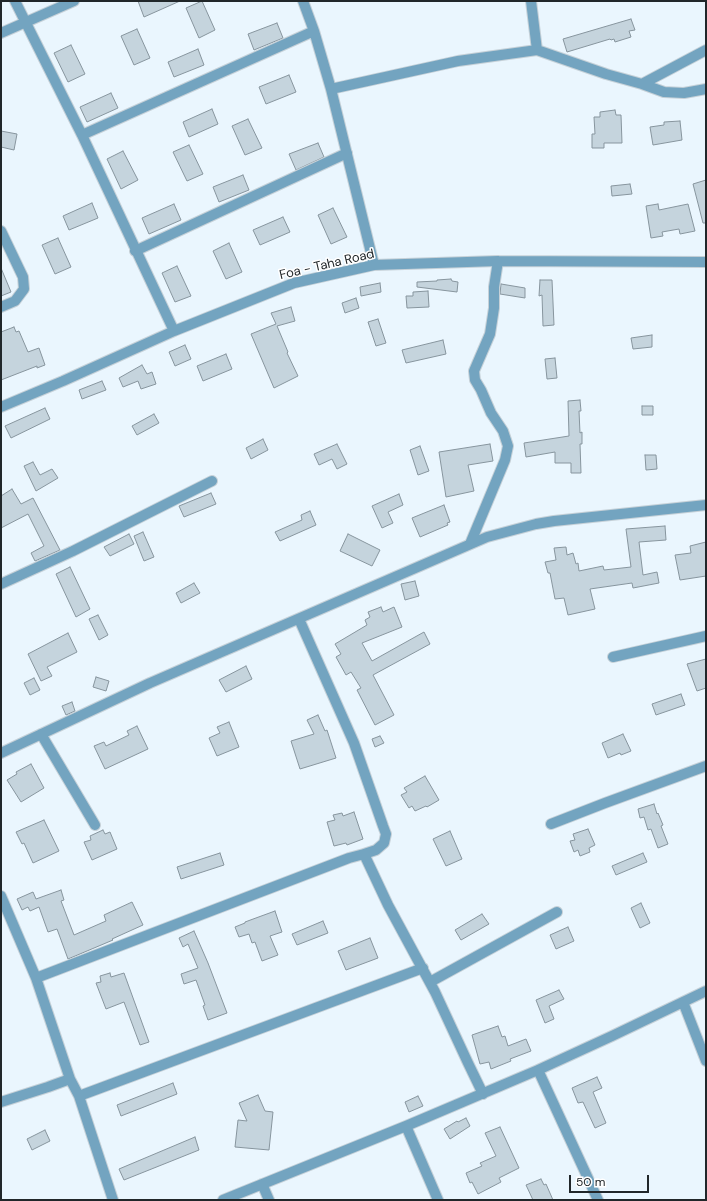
<!DOCTYPE html>
<html>
<head>
<meta charset="utf-8">
<style>
  body { margin:0 }
  #map { position:relative; width:707px; height:1201px; overflow:hidden; background:#eaf6fe; font-family:"DM Sans",sans-serif }
  canvas { display:block }
  .frame { position:absolute; inset:0; border:2px solid #21272a; pointer-events:none }
  .scale { position:absolute; left:569px; top:1175px; width:80px; height:18px; box-sizing:border-box; border:2px solid #21272a; border-top:0; padding-left:5px; font-size:12px; line-height:14px; white-space:nowrap; color:#21272a; -webkit-text-stroke:3px #fff; paint-order:stroke }
</style>
</head>
<body>
<div id="map">
<canvas width="707" height="1201"></canvas>
<div class="frame"></div>
<div class="scale">50 m</div>
</div>
<script>
const ctx = document.querySelector('canvas').getContext('2d');
ctx.lineJoin = 'round';
function fill(path, color) {
  ctx.fillStyle = color;
  ctx.fill(path, 'evenodd');
}
function toPath(rows) {
  const path = new Path2D();
  for (const r of rows) {
    path.moveTo(r[0], r[1]);
    for (let i = 2; i < r.length; i += 2) path.lineTo(r[i], r[i + 1]);
  }
  return path;
}
function trace(path, color, width, dash) {
  ctx.strokeStyle = color;
  ctx.lineWidth = width;
  ctx.lineCap = dash ? 'butt' : 'round';
  ctx.setLineDash(dash || []);
  ctx.stroke(path);
}
function write(font, color, halo, rows, align = 'center') {
  ctx.font = font + ' "DM Sans",sans-serif';
  ctx.lineWidth = 3;
  ctx.setLineDash([]);
  ctx.textBaseline = 'middle';
  ctx.strokeStyle = halo;
  ctx.fillStyle = color;
  for (const [text, x, y, turn = 0] of rows) {
    ctx.save();
    ctx.translate(x, y);
    ctx.rotate((+turn || 0) * Math.PI / 180);
    ctx.textAlign = isNaN(turn) ? turn : align;
    if (halo) ctx.strokeText(text, 0, 0);
    ctx.fillText(text, 0, 0);
    ctx.restore();
  }
}
const building = toPath([
  [138,1,180,1,144,17,138,1],
  [202,1,215,30,199,38,186,8,202,1],
  [631,19,635,30,629,31,631,37,615,42,614,39,611,40,610,39,567,52,563,39,631,19],
  [277,23,283,38,254,50,248,34,277,23],
  [137,29,150,58,134,65,121,36,137,29],
  [71,45,85,74,68,82,54,53,71,45],
  [198,49,204,65,174,77,168,62,198,49],
  [289,75,296,92,266,104,259,87,289,75],
  [111,93,118,108,87,122,80,107,111,93],
  [212,109,218,124,189,137,183,122,212,109],
  [615,110,616,115,621,115,622,143,604,143,604,148,592,148,592,134,595,134,594,117,600,117,600,112,615,110],
  [248,119,262,148,245,155,232,126,248,119],
  [680,121,682,140,653,145,650,127,664,125,664,122,680,121],
  [1,131,17,134,14,150,1,147,1,131],
  [318,143,324,157,296,170,289,154,318,143],
  [189,145,203,174,187,181,173,152,189,145],
  [123,151,138,180,121,189,107,159,123,151],
  [243,175,249,190,219,202,213,187,243,175],
  [706,180,706,223,703,223,693,184,706,180],
  [630,184,632,194,612,196,611,186,630,184],
  [92,203,98,218,69,230,63,216,92,203],
  [174,204,181,220,149,234,142,218,174,204],
  [658,204,659,210,688,204,695,231,680,234,679,229,662,232,663,236,651,238,646,206,658,204],
  [333,208,347,237,331,244,318,215,333,208],
  [283,217,290,232,260,245,253,230,283,217],
  [58,238,71,267,55,274,42,245,58,238],
  [229,243,242,272,226,279,213,251,229,243],
  [177,266,191,296,175,302,162,273,177,266],
  [1,268,11,292,1,296,1,268],
  [451,279,452,281,458,282,457,292,417,287,417,282,437,281,437,280,451,279],
  [540,280,552,280,554,325,543,326,542,295,539,296,540,280],
  [380,283,381,292,361,296,360,287,380,283],
  [501,284,525,288,525,298,500,294,501,284],
  [428,291,429,307,407,308,406,296,413,296,413,292,428,291],
  [356,298,359,308,345,313,342,303,356,298],
  [291,307,295,321,277,326,288,352,287,353,298,376,274,388,251,334,276,324,271,313,291,307],
  [378,319,386,343,376,346,368,322,378,319],
  [14,327,16,332,19,331,28,352,39,348,45,365,37,368,37,366,1,380,1,332,14,327],
  [652,335,652,347,633,349,631,338,652,335],
  [443,340,446,354,406,363,402,350,443,340],
  [185,345,191,359,175,366,169,352,185,345],
  [226,354,232,369,203,381,197,366,226,354],
  [555,358,557,378,547,379,545,359,555,358],
  [142,365,147,374,152,372,156,384,141,389,138,381,123,387,119,378,142,365],
  [102,381,106,390,82,399,79,390,102,381],
  [580,400,581,411,579,411,580,433,582,432,582,444,580,444,581,473,571,473,571,463,555,463,555,452,526,457,524,443,569,436,568,401,580,400],
  [642,406,653,406,653,415,642,415,642,406],
  [45,408,50,419,11,438,5,426,45,408],
  [154,414,159,423,137,435,132,426,154,414],
  [263,439,268,450,251,459,246,448,263,439],
  [337,444,347,464,337,469,332,459,319,465,314,454,337,444],
  [490,444,493,461,468,465,474,491,446,497,439,452,490,444],
  [420,446,429,471,418,475,410,450,420,446],
  [645,455,656,455,657,469,646,470,645,455],
  [33,462,40,475,52,469,58,478,36,491,24,466,33,462],
  [12,489,21,504,33,498,60,550,35,561,31,553,44,546,28,514,1,528,1,496,12,489],
  [211,493,216,504,184,517,179,506,211,493],
  [399,494,403,505,388,512,393,523,382,528,372,506,399,494],
  [444,505,450,522,447,523,448,525,420,537,412,518,444,505],
  [310,511,316,525,280,541,275,532,302,520,301,515,310,511],
  [665,526,666,540,639,542,643,575,657,572,659,583,633,588,632,583,590,589,595,609,568,615,564,598,555,599,550,573,548,573,545,562,556,560,554,548,566,547,567,555,573,553,576,564,578,563,579,571,603,566,604,570,631,567,626,529,665,526],
  [143,532,154,557,144,561,134,536,143,532],
  [129,534,134,544,110,556,104,547,129,534],
  [348,534,380,550,372,566,340,551,348,534],
  [706,542,706,576,680,580,675,555,691,553,690,546,706,542],
  [70,567,90,609,76,617,56,574,70,567],
  [415,581,419,596,405,600,401,584,415,581],
  [194,583,200,593,181,603,176,593,194,583],
  [381,607,383,612,394,607,402,627,362,643,372,661,424,632,430,644,373,675,394,715,375,725,357,690,361,688,351,672,346,675,336,657,341,654,335,644,367,625,365,620,370,617,368,612,381,607],
  [98,615,108,635,99,640,89,619,98,615],
  [68,633,77,652,47,667,52,676,41,681,28,654,68,633],
  [706,659,706,688,697,691,687,664,706,659],
  [246,666,252,679,226,692,219,680,246,666],
  [96,677,109,681,106,691,93,687,96,677],
  [34,678,40,690,30,695,24,683,34,678],
  [681,694,685,705,656,715,652,704,681,694],
  [72,702,75,711,66,715,62,706,72,702],
  [318,715,325,731,327,730,336,758,300,769,291,741,314,734,307,720,318,715],
  [229,722,239,747,217,756,209,738,220,733,217,727,229,722],
  [137,726,148,749,105,769,94,746,104,742,106,746,129,735,127,731,137,726],
  [623,734,631,751,621,755,620,753,608,758,602,743,623,734],
  [380,736,384,743,375,747,372,739,380,736],
  [31,764,44,788,21,802,7,780,17,774,16,772,31,764],
  [425,776,439,800,427,807,426,806,415,811,412,806,409,808,401,795,407,792,404,788,425,776],
  [654,804,657,814,658,813,663,825,661,826,668,844,658,848,651,829,648,830,644,817,640,818,638,809,654,804],
  [354,812,363,839,347,845,346,843,334,846,327,822,335,820,333,815,342,813,343,816,354,812],
  [44,820,59,851,33,863,24,843,22,844,16,832,44,820],
  [588,829,595,845,589,848,590,852,580,856,578,850,574,852,570,841,575,840,573,834,588,829],
  [103,830,105,834,110,832,117,849,92,860,84,842,91,840,90,836,103,830],
  [450,831,462,859,446,866,433,839,450,831],
  [220,853,224,865,181,879,177,867,220,853],
  [643,853,647,862,616,875,612,866,643,853],
  [61,890,64,900,61,901,74,935,106,921,104,915,132,902,143,925,112,939,113,940,68,959,57,929,48,932,39,907,30,911,28,907,22,910,17,899,33,892,36,899,61,890],
  [641,903,650,923,640,928,631,908,641,903],
  [275,911,282,932,270,936,278,955,262,961,255,942,252,943,249,934,239,937,235,927,245,923,245,922,275,911],
  [482,914,489,924,461,940,455,930,482,914],
  [323,921,328,933,297,945,292,934,323,921],
  [568,927,574,941,556,949,550,935,568,927],
  [194,931,208,963,227,1013,208,1020,203,1006,205,1005,196,980,184,984,181,974,198,968,188,944,183,947,179,938,194,931],
  [370,938,378,958,346,970,338,951,370,938],
  [110,973,111,977,124,973,149,1042,140,1045,124,1002,106,1009,96,983,101,982,100,976,110,973],
  [559,990,564,999,549,1006,554,1019,545,1023,536,1000,559,990],
  [498,1026,502,1037,505,1036,508,1046,526,1039,531,1051,510,1059,511,1061,491,1069,489,1062,480,1064,472,1035,498,1026],
  [597,1077,602,1088,593,1092,606,1123,595,1128,583,1102,578,1103,572,1088,597,1077],
  [173,1083,177,1094,121,1116,117,1105,173,1083],
  [258,1095,265,1111,273,1112,269,1150,235,1147,238,1120,247,1121,239,1103,258,1095],
  [418,1096,423,1106,409,1112,405,1102,418,1096],
  [466,1118,470,1126,450,1139,444,1129,457,1121,458,1122,466,1118],
  [500,1127,519,1168,499,1178,501,1182,478,1194,472,1182,470,1183,466,1173,482,1166,480,1163,496,1156,485,1133,500,1127],
  [45,1130,50,1141,32,1150,27,1139,45,1130],
  [195,1137,199,1150,124,1180,119,1169,195,1137],
  [541,1179,544,1185,546,1184,553,1200,533,1200,526,1185,541,1179]
]);
const minor = toPath([
  [15,1,82,135,174,331],
  [303,1,314,31,331,89,374,265],
  [531,1,537,50],
  [1,33,74,1],
  [642,84,706,50],
  [331,89,458,61,537,50,606,74,642,84,664,92,684,93,706,89],
  [82,135,314,31],
  [1,231,23,277,24,289,15,301,1,307],
  [135,251,347,153],
  [1,407,63,381,174,331,294,283,374,265,498,261,706,262],
  [470,544,505,460,508,446,503,431,491,413,481,390,475,380,474,371,490,334,494,308,494,287,498,261],
  [1,584,73,551,212,481],
  [299,619,354,743,383,826,386,834,384,843,376,850,364,854],
  [613,657,706,636],
  [41,734,95,825],
  [1,753,150,683,487,537,536,524,554,521,706,505],
  [551,824,605,803,706,766],
  [1,896,36,978,70,1079,79,1096,113,1200],
  [36,978,349,858,364,854,388,905,435,992,468,1063,483,1094],
  [430,982,557,912],
  [683,1002,706,1061],
  [538,1070,598,1200],
  [79,1096,423,968],
  [1,1102,48,1087,70,1079],
  [406,1126,438,1200],
  [262,1184,269,1200],
  [223,1200,406,1126,538,1070,612,1036,706,991]
]);
const streetNames = [
  ["Foa - Taha Road",327,265,-13]
];
fill(building, '#c5d4dd');
trace(building, '#87959e', 1);
trace(minor, '#c6d1d8', 12);
trace(minor, '#73a4c0', 10);
write('13px', '#21272a', '#fff', streetNames);
</script>
</body>
</html>
